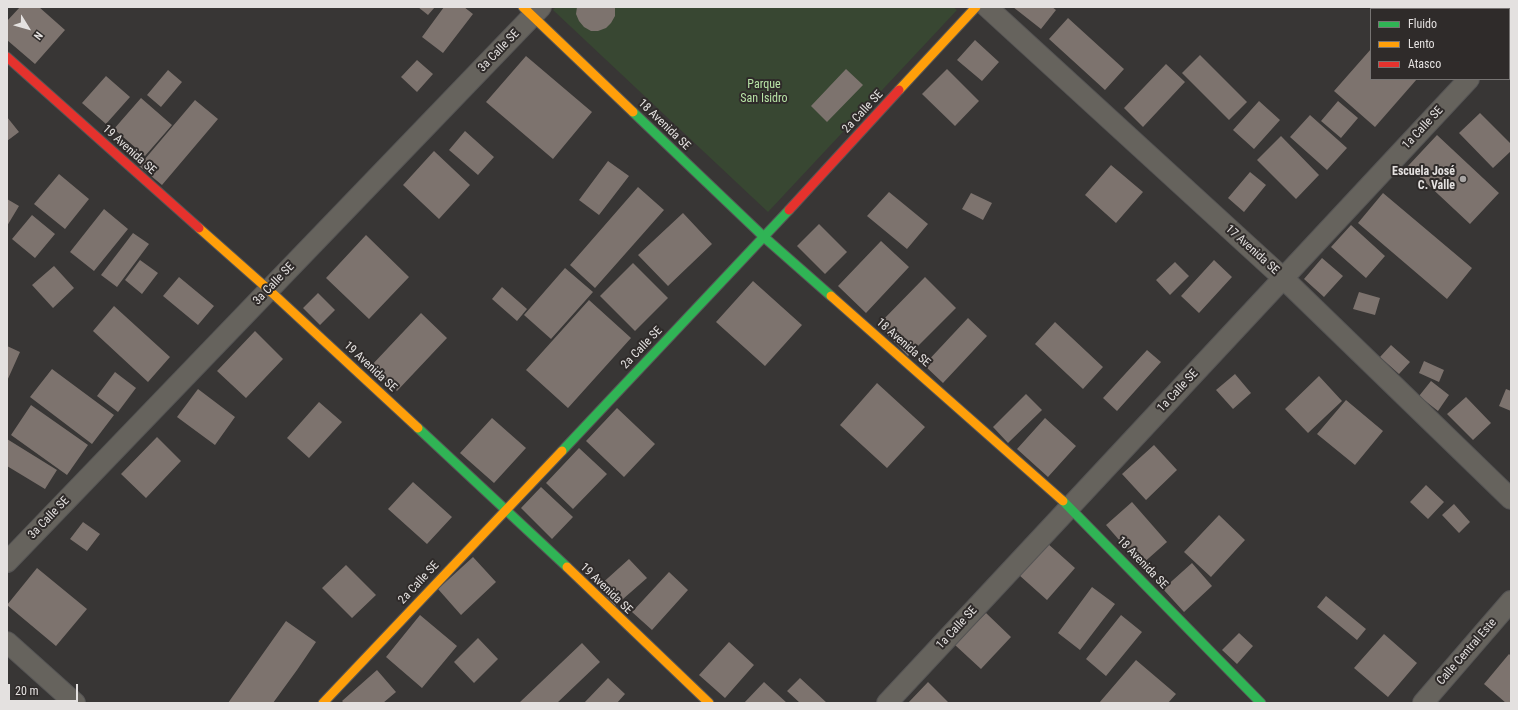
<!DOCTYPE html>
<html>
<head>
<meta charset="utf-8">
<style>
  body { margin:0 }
  #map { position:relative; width:1518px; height:710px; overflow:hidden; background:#383635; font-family:"Roboto Condensed",sans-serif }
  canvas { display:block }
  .frame { position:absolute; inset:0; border:8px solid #e4e1e0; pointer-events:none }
  .legend { position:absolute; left:1370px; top:8px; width:140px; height:72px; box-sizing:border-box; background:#2f2b2a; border:1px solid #777473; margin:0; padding:5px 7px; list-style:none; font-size:12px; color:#e4e1e0 }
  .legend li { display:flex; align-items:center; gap:8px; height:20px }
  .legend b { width:20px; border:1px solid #777473 }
  .north { position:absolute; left:8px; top:8px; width:40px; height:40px; -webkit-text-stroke:3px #2f2b2a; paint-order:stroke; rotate:127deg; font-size:11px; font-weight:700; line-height:16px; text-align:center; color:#e4e1e0 }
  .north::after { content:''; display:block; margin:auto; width:14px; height:18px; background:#e4e1e0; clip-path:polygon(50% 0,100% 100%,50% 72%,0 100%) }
  .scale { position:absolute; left:8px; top:684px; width:70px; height:18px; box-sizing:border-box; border:2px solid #e4e1e0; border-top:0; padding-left:5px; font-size:12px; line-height:14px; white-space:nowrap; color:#e4e1e0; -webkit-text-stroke:3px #2f2b2a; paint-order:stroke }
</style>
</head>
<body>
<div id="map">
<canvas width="1518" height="710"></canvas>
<div class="frame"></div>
<ul class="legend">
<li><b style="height:5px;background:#30b455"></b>Fluido</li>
<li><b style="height:5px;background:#ff9f0a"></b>Lento</li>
<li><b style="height:5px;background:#e5322d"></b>Atasco</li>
</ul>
<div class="north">N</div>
<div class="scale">20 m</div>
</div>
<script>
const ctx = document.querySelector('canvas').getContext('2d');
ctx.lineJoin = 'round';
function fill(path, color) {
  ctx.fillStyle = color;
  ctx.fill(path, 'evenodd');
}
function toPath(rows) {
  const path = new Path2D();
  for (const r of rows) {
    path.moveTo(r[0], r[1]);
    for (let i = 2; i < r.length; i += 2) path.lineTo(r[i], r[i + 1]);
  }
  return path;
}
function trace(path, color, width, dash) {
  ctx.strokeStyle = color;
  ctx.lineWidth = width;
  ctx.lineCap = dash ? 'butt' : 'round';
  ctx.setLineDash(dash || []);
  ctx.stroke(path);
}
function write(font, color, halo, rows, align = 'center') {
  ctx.font = font + ' "Roboto Condensed",sans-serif';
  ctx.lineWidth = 4;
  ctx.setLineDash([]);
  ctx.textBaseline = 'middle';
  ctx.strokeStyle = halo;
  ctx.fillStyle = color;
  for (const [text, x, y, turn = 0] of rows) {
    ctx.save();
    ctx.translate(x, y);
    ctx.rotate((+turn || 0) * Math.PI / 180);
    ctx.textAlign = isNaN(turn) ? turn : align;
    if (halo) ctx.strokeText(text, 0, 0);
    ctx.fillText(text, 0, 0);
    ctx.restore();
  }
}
const green = toPath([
  [556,7,953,7,957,10,768,212,553,10]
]);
const building = toPath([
  [20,7,39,7,65,30,35,64,7,40,7,21],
  [418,7,435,7,428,15],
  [444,7,464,7,473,14,443,53,422,37],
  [577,7,615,7,615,16,611,23,606,28,598,31,591,31,584,27,579,21,576,14],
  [1013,7,1052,7,1056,10,1041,29],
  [1408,7,1429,7,1431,9,1406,9],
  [1439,7,1455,7,1453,9,1442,9],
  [1469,7,1503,7,1501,9,1472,9],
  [1068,18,1124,69,1105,90,1049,39],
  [975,40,999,62,982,81,957,60],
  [1371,49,1371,79,1417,79,1375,127,1334,91],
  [1200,55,1247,102,1229,120,1182,73],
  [526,56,592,112,553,159,486,102],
  [417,60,433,74,417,92,401,77],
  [1166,64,1185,82,1143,127,1124,108],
  [846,69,863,85,827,122,811,106],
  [947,69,979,101,955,126,922,94],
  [168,70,182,82,161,107,147,95],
  [106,76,130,97,106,124,82,103],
  [141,98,172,125,145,156,114,129],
  [195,100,218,119,162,185,139,166],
  [1259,101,1280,120,1254,149,1233,130],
  [1338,101,1358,118,1341,138,1321,121],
  [1480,113,1511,144,1511,151,1493,168,1459,133],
  [1310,115,1347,148,1327,170,1290,137],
  [7,117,19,132,7,141],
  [465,131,494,157,478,175,449,150],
  [1437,135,1499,193,1470,224,1408,166],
  [1281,136,1319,175,1296,199,1257,160],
  [434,151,470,185,439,219,403,185],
  [608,161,629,176,599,215,579,200],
  [1111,165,1143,192,1116,223,1085,195],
  [1250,172,1266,185,1244,212,1228,198],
  [59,174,89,199,65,229,34,204],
  [638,187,664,210,595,288,570,265],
  [889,192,928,224,907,249,867,216],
  [971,193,992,203,983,220,962,209],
  [1383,193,1472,268,1447,299,1358,223],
  [7,199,19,206,7,226],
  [104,209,128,229,94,271,70,252],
  [683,213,712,244,668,286,638,255],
  [32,215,55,234,35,258,12,239],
  [819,224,847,252,825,274,797,246],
  [1351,225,1385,256,1366,278,1331,247],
  [133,233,149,244,117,287,101,275],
  [366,235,409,277,369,319,326,278],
  [881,241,909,267,866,313,838,286],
  [1322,258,1343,276,1324,297,1304,279],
  [140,260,158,273,142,294,125,280],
  [1214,260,1232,277,1199,313,1181,296],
  [1175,262,1189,276,1170,295,1156,280],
  [633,263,668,298,635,331,600,296],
  [54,266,74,288,53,308,32,285],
  [565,268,593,292,551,339,524,315],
  [179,277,214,306,198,325,163,296],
  [925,277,956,308,908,356,878,325],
  [753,281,802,325,765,366,716,322],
  [502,287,527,309,517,321,492,299],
  [1359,292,1380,298,1375,315,1353,309],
  [318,293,335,310,320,325,303,308],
  [589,300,631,338,568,408,526,370],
  [114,306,170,357,148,382,93,331],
  [421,313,447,338,397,391,371,366],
  [968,318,987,336,943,383,924,365],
  [1055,322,1103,367,1083,389,1035,344],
  [255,331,283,359,246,398,217,371],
  [1391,345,1410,362,1399,374,1380,357],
  [7,346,20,352,7,381],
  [1147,350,1161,362,1117,411,1103,398],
  [1424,361,1444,370,1439,382,1419,373],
  [52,369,114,415,92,444,30,397],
  [115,372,136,388,118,412,97,396],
  [1235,374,1251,393,1233,409,1216,390],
  [1319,376,1342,401,1308,433,1285,409],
  [1431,381,1449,395,1438,411,1419,396],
  [877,383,925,427,887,468,840,425],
  [198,389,235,417,215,445,177,417],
  [1506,389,1511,391,1511,411,1499,406],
  [1026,394,1042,410,1008,443,993,427],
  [1466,397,1491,423,1473,440,1447,414],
  [1346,400,1383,431,1355,465,1317,434],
  [319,402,342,422,309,458,287,438],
  [31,405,88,445,67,475,11,435],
  [617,408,655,444,624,477,586,441],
  [492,418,526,448,494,483,460,453],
  [1045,418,1076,446,1048,477,1017,449],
  [157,437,181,461,146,498,121,474],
  [7,439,57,470,45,489,7,466],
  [1154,445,1177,470,1146,500,1122,474],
  [579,448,607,474,573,509,546,483],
  [413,482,452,517,427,544,388,509],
  [1426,485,1444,502,1428,519,1410,502],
  [541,487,573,517,552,539,521,508],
  [1132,502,1167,542,1141,565,1106,525],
  [1454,504,1470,522,1459,533,1442,515],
  [1219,515,1245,540,1211,577,1184,552],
  [83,522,100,534,87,551,70,539],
  [1047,543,1075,568,1047,600,1019,575],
  [473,557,496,582,461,615,438,589],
  [629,559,647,578,615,606,598,587],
  [1192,563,1212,586,1184,612,1163,589],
  [346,565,376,595,352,618,322,588],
  [37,568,87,609,56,646,7,605],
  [669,572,688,590,652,630,632,612],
  [1092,587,1115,604,1080,650,1058,633],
  [1326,596,1366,629,1357,640,1317,607],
  [986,613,1011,637,981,669,955,645],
  [420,615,457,646,422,688,386,657],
  [1121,615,1142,632,1106,676,1086,659],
  [286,621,316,642,297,670,273,703,228,703],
  [1239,633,1253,646,1237,664,1222,650],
  [1384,634,1417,663,1388,697,1354,668],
  [478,638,498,659,474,683,454,662],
  [729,642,754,665,725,698,699,675],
  [582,643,600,662,557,703,519,703],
  [1509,654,1511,656,1511,703,1506,703,1484,684],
  [1136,660,1176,694,1168,703,1099,703],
  [377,670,396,692,383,703,344,703,342,701],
  [608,678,625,694,617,703,584,703],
  [800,678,827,703,800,703,787,691],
  [764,682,787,703,744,703],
  [928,682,949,703,908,703]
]);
const street = toPath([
  [987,7,1283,278,1511,499],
  [1509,36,1511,34],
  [7,562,541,7],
  [7,642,75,703],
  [887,703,1469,79],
  [1423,703,1511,601]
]);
const fast = toPath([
  [633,112,764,237,831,296],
  [418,428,567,567],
  [562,451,789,210],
  [1063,501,1261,703]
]);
const slow = toPath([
  [523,7,633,112],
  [899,90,976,7],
  [199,228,269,290,418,428],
  [831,296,1063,501],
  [567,567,709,703],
  [323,703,562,451]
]);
const jam = toPath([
  [7,57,199,228],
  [789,210,899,90]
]);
const markers = [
  [1463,179,4,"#a8a5a4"]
];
const streetNames = [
  ["3a Calle SE",499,51,-46],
  ["2a Calle SE",863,112,-47],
  ["18 Avenida SE",664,125,44],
  ["1a Calle SE",1423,128,-47],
  ["19 Avenida SE",129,150,42],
  ["17 Avenida SE",1252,250,42],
  ["3a Calle SE",274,284,-46],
  ["18 Avenida SE",903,343,41],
  ["2a Calle SE",642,348,-46],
  ["19 Avenida SE",370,367,43],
  ["1a Calle SE",1178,391,-47],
  ["3a Calle SE",49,518,-46],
  ["18 Avenida SE",1142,563,46],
  ["2a Calle SE",419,583,-47],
  ["19 Avenida SE",606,589,44],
  ["1a Calle SE",957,628,-47],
  ["Calle Central Este",1467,652,-49]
];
const parkNames = [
  ["Parque",764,85],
  ["San Isidro",764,99]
];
const poiNames = [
  ["Escuela José",1455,172],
  ["C. Valle",1455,186]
];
fill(green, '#384732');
fill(building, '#7d736e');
trace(street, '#565555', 22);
trace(fast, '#565555', 11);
trace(slow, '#565555', 11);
trace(jam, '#565555', 11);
trace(street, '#66635d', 20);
trace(fast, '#30b455', 9);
trace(slow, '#ff9f0a', 9);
trace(jam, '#e5322d', 9);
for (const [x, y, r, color] of markers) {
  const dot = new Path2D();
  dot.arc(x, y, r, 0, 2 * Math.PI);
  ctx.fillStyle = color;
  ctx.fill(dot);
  trace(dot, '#2f2b2a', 1.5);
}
write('12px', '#e4e1e0', '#2f2b2a', streetNames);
write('12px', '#b8e4a6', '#2f2b2a', parkNames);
write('bold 12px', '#e4e1e0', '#2f2b2a', poiNames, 'right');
</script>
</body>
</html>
